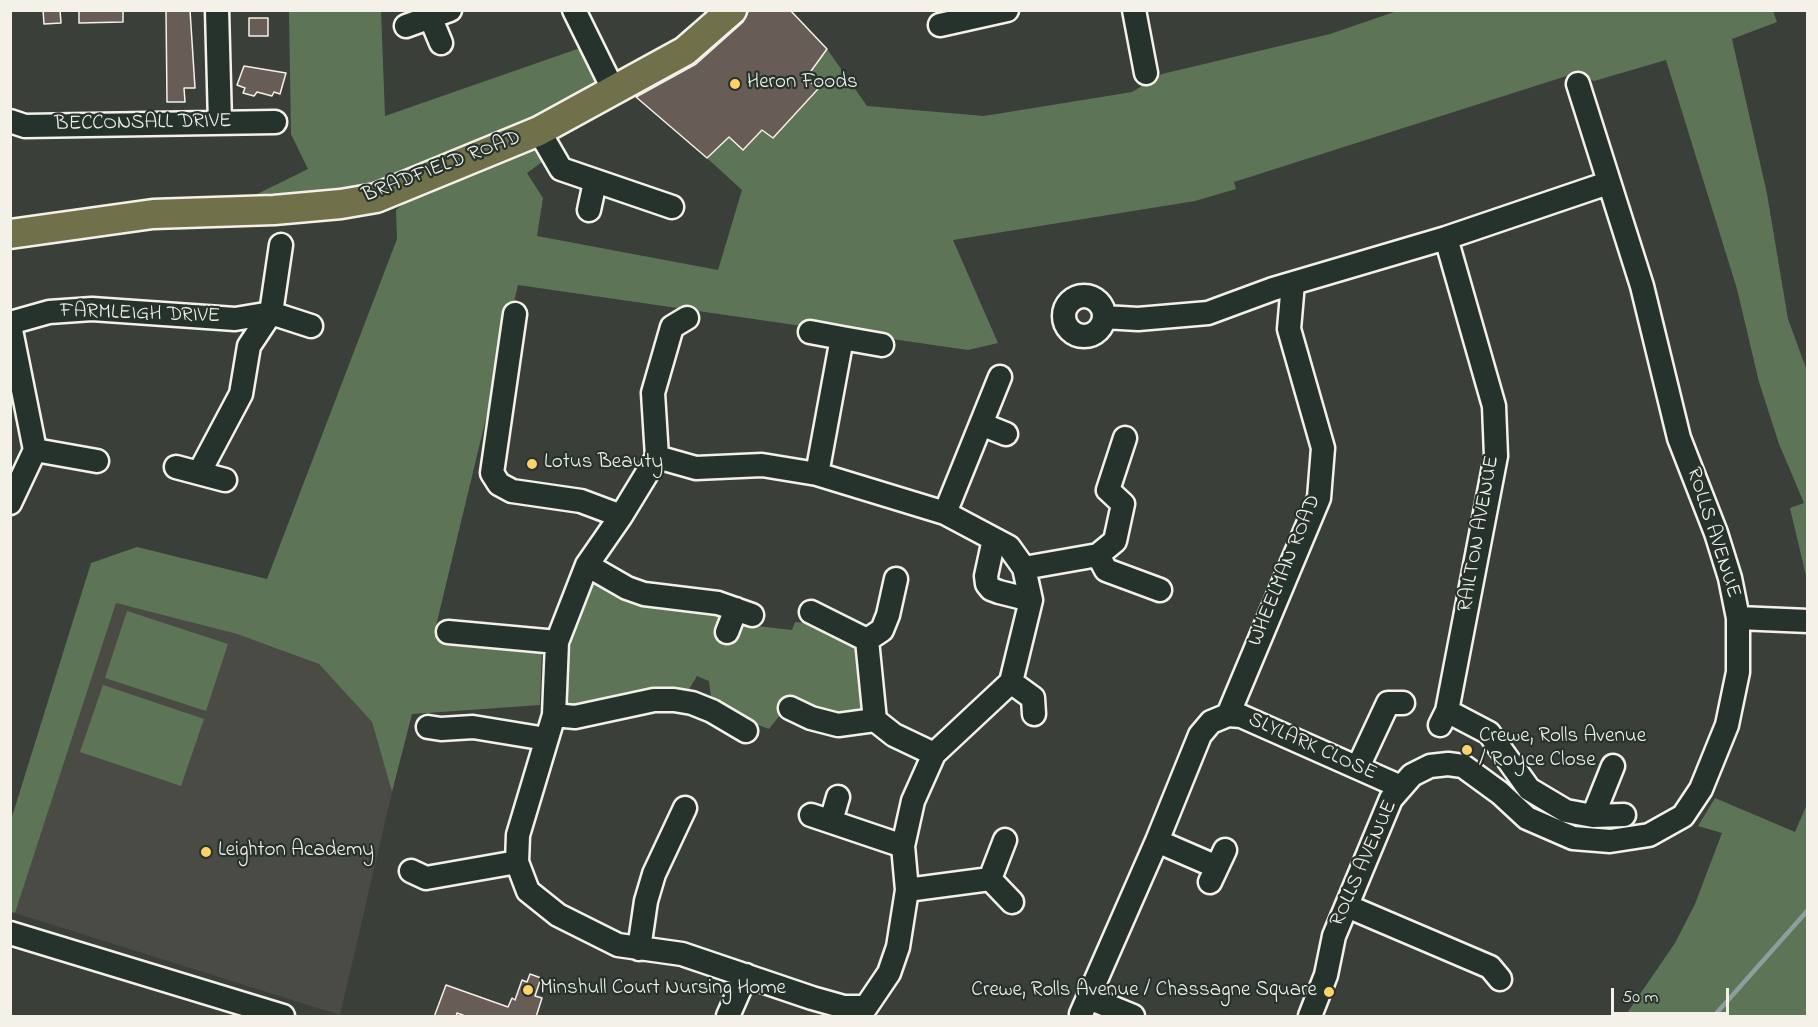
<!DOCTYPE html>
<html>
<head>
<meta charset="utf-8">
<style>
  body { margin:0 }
  #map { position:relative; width:1818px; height:1027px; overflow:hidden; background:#3a3f39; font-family:"Indie Flower",sans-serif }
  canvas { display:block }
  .frame { position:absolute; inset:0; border:12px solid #f4f1e8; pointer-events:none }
  .scale { position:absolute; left:1611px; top:988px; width:118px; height:27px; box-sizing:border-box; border:3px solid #f4f1e8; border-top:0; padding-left:8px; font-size:18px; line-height:21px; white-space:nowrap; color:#f4f1e8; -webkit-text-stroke:4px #26332d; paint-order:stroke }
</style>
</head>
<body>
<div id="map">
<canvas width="1818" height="1027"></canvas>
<div class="frame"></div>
<div class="scale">50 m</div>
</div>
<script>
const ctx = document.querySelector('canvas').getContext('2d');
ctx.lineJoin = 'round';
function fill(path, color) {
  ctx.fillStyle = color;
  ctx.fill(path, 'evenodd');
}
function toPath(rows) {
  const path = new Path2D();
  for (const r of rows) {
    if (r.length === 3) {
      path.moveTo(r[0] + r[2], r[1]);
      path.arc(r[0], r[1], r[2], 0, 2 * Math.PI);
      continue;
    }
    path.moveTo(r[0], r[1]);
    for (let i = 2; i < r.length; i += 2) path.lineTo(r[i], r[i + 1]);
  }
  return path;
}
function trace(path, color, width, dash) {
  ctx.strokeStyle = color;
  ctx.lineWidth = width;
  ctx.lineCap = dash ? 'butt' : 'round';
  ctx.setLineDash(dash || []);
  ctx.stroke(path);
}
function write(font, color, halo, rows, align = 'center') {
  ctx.font = font + ' "Indie Flower",sans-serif';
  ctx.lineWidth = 4.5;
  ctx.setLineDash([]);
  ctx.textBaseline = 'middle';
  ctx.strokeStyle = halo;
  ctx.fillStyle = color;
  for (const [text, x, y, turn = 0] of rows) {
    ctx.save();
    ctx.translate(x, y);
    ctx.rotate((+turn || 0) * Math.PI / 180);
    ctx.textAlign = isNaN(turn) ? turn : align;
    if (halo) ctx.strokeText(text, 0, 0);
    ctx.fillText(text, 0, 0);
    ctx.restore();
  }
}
const built = toPath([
  [116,603,237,634,319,664,372,722,392,792,340,1015,15,913]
]);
const green = toPath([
  [289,11,381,11,385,116,583,47,596,74,594,84,591,92,417,173,328,197,159,203,255,195,308,169,291,134],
  [1397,11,1773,11,1777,22,1732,39,1767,194,1788,319,1807,371,1807,580,1790,508,1804,503,1779,444,1759,382,1737,289,1666,60,1594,81,1576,73,1234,182,1236,189,1195,201,953,240,998,343,968,350,518,285,435,630,542,646,540,705,412,714,392,792,372,722,319,664,237,634,116,603,15,913,11,912,11,820,91,563,137,547,267,579,397,239,396,210,414,195,534,148,542,162,527,173,543,198,537,236,718,270,742,190,707,158,729,137,762,130,773,138,818,90,806,78,827,49,867,106,984,116,1132,92,1162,74,1330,34],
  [593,584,600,584,655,608,712,609,740,624,792,630,795,622,826,625,863,652,863,715,839,719,791,701,769,729,728,714,711,697,709,681,697,676,688,691,569,710,564,703,569,654,576,616,585,592],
  [127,611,228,644,206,711,105,678],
  [103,685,204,719,181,786,80,752],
  [1715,798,1795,832,1807,804,1807,1016,1625,1016,1675,943,1695,904,1722,833,1698,826]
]);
const stream = toPath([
  [1714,1016,1808,910]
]);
const building = toPath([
  [43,10,60,10,61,23,44,24,43,10],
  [123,10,123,22,79,23,79,11,123,10],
  [166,10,190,10,195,88,184,88,185,102,167,102,166,10],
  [749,10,790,10,827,49,806,78,818,89,773,138,762,130,743,150,729,137,707,158,636,97,696,64,743,22,749,10],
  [249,18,268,18,268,36,249,36,249,18],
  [244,66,286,73,280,94,274,92,272,96,257,92,254,96,243,93,245,88,237,85,244,66],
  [530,974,541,978,535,996,542,998,536,1017,468,1017,457,1013,456,1017,434,1017,446,985,508,1007,512,998,515,1000,522,980,527,982,530,974]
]);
const minor = toPath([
  [217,10,220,123],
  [574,10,614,91],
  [1134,10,1146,73],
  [431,19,441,43],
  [940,25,1007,10],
  [406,26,450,10],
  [10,121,25,126,275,122],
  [539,131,561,169,672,207],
  [589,210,595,182],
  [1084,316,20],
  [515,314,492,473,499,484,512,491,581,501,621,516],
  [1104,317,1138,319,1208,313,1273,289,1446,238,1608,183],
  [10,323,49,312,92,309,235,319,271,313,311,326],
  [10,325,35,450,10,503],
  [810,332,842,338,817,474],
  [842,338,882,345],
  [981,424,1006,434],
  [35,450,97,461],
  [657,457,696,468,762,465,817,474,945,513,1009,547,1024,568,1031,600,1011,682,934,754,913,801,903,846,907,890,898,947,889,973,866,1007,844,1007,812,998,682,954,618,945,558,915,528,891,517,862,518,835,554,715,557,642,587,565,621,516,657,457],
  [657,457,653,393,672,327,687,318],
  [176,467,225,480],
  [199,473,241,394,249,346,271,313,281,245],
  [945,513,1000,377],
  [994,539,986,576,987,584,991,589,999,592,1031,600],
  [1098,555,1106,570,1160,590],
  [587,565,627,588,644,594,718,603,752,615],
  [1024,568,1098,555,1115,541,1123,504,1108,490,1125,438],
  [811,612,867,640,875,720],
  [1738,618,1808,621],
  [448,632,557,642],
  [727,632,736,609],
  [867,640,882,630,888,615,896,579],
  [1011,682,1033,698,1034,714],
  [790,708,811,718,838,725,875,720,894,735,934,754],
  [1447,711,1489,733,1529,789,1566,811,1593,816,1624,815],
  [554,715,575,717,654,700,674,700,692,703,712,711,746,731],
  [1228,715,1319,498,1323,448,1289,329,1293,283],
  [1440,725,1447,711,1496,456,1494,406,1446,238],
  [428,727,441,729,473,727,546,739],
  [1358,767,1388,703,1403,703],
  [811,815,903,846],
  [1593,816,1613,766],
  [831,821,838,797],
  [1157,841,1217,867],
  [411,871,426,878,517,862],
  [990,879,1012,902],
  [1210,882,1225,850],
  [907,890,990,879,1005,840],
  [1347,906,1490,967,1500,979],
  [10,933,283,1016],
  [639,949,646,901,654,874,685,808],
  [1089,998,1133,1016],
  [1081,1014,1157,841,1200,735,1211,722,1228,715,1241,716,1401,787],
  [728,1016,746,975],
  [1310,1016,1326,975,1334,936,1391,799,1412,775,1430,766,1448,764,1463,766,1500,793,1527,818,1573,838,1610,841,1649,835,1683,816,1701,789,1727,725,1738,672,1738,618,1730,578,1716,533,1679,438,1642,286,1578,84]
]);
const major = toPath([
  [10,234,153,214,274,210,341,204,376,198,539,131,685,51,732,10]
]);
const markers = [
  [735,84,6,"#ffd166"],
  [532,464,6,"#ffd166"],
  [1467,750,6,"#ffd166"],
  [206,852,6,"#ffd166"],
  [528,990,6,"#ffd166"],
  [1329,992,6,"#ffd166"]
];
const poiNames = [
  ["Heron Foods",747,84],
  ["Lotus Beauty",544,464],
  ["Crewe, Rolls Avenue",1479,738],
  ["/ Royce Close",1479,762],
  ["Leighton Academy",218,852],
  ["Minshull Court Nursing Home",540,990],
  ["Crewe, Rolls Avenue / Chassagne Square",1317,992,"right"]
];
const streetNames = [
  ["BECCONSALL DRIVE",143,124,-1],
  ["BRADFIELD ROAD",442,168,-21],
  ["FARMLEIGH DRIVE",140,315,2],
  ["ROLLS AVENUE",1712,533,72],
  ["RAILTON AVENUE",1480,534,-80],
  ["WHEELMAN ROAD",1286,571,-68],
  ["SLYLARK CLOSE",1312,748,24],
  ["ROLLS AVENUE",1365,864,-66]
];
fill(built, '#4b4b45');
fill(green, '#5e7457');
trace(stream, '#8c9e9e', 4.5);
fill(building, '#675c56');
trace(building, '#f4f1e8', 1.5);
trace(minor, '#f4f1e8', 27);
trace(major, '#f4f1e8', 33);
trace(minor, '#26332d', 22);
trace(major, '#70704a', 28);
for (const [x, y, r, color] of markers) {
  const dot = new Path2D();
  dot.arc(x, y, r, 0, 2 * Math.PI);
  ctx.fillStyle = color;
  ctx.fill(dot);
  trace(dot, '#26332d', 2);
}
write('21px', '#f4f1e8', '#26332d', poiNames, 'left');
write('21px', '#f4f1e8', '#26332d', streetNames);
</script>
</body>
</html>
